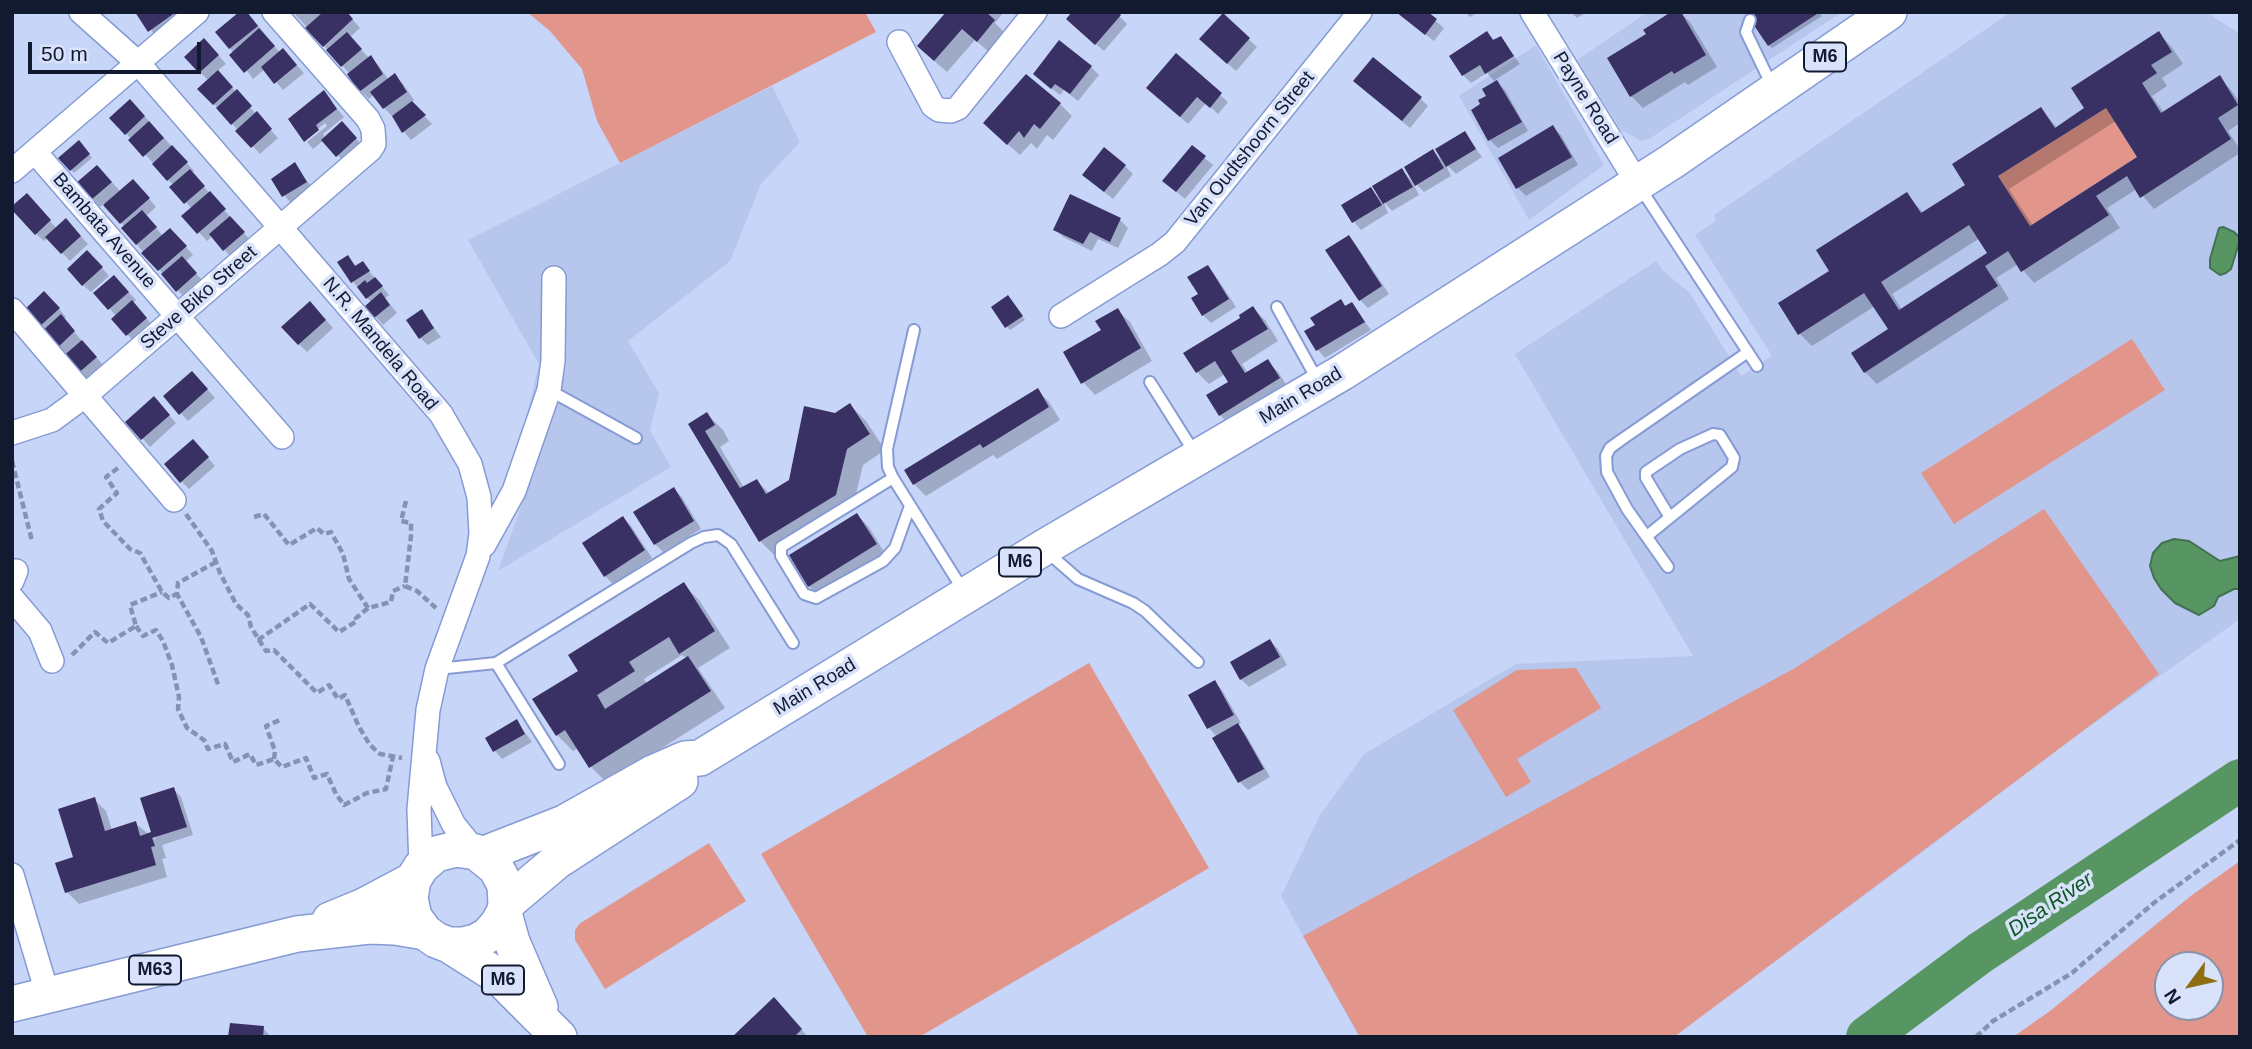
<!DOCTYPE html>
<html>
<head>
<meta charset="utf-8">
<style>
  body { margin:0 }
  #map { position:relative; width:2252px; height:1049px; overflow:hidden; background:#c7d5f9; font-family:Arial,sans-serif }
  canvas { display:block }
  .frame { position:absolute; inset:0; border:14px solid #121a30; pointer-events:none }
  .north { position:absolute; left:2154px; top:951px; width:70px; height:70px; box-sizing:border-box; background:#d8e2fb; border:2px solid #8992aa; border-radius:50%; rotate:237deg; font-size:19px; font-weight:700; line-height:28px; text-align:center; color:#121a30 }
  .north::after { content:''; display:block; margin:auto; width:24px; height:32px; background:#8d6e11; clip-path:polygon(50% 0,100% 100%,50% 72%,0 100%) }
  .scale { position:absolute; left:28px; top:42px; width:173px; height:32px; box-sizing:border-box; border:4px solid #121a30; border-top:0; padding-left:9px; font-size:21px; line-height:24px; white-space:nowrap; color:#121a30; -webkit-text-stroke:5px #d8e2fb; paint-order:stroke }
</style>
</head>
<body>
<div id="map">
<canvas width="2252" height="1049"></canvas>
<div class="frame"></div>
<div class="north">N</div>
<div class="scale">50 m</div>
</div>
<script>
const ctx = document.querySelector('canvas').getContext('2d');
ctx.lineJoin = 'round';
function fill(path, color) {
  ctx.fillStyle = color;
  ctx.fill(path, 'evenodd');
}
function toPath(rows) {
  const path = new Path2D();
  for (const r of rows) {
    path.moveTo(r[0], r[1]);
    for (let i = 2; i < r.length; i += 2) path.lineTo(r[i], r[i + 1]);
  }
  return path;
}
function trace(path, color, width, dash) {
  ctx.strokeStyle = color;
  ctx.lineWidth = width;
  ctx.lineCap = dash ? 'butt' : 'round';
  ctx.setLineDash(dash || []);
  ctx.stroke(path);
}
function write(font, color, halo, rows, align = 'center') {
  ctx.font = font + ' Arial,sans-serif';
  ctx.lineWidth = 7;
  ctx.setLineDash([]);
  ctx.textBaseline = 'middle';
  ctx.strokeStyle = halo;
  ctx.fillStyle = color;
  for (const [text, x, y, turn = 0] of rows) {
    ctx.save();
    ctx.translate(x, y);
    ctx.rotate((+turn || 0) * Math.PI / 180);
    ctx.textAlign = isNaN(turn) ? turn : align;
    if (halo) ctx.strokeText(text, 0, 0);
    ctx.fillText(text, 0, 0);
    ctx.restore();
  }
}
const built = toPath([
  [1648,12,1842,12,1649,139,1642,141,1621,130,1577,60],
  [2011,12,2206,12,2240,34,2240,619,2066,743,1916,857,1673,1037,1359,1037,1281,896,1320,815,1364,754,1516,664,1693,656,1515,354,1656,261,1663,271,1690,293,1741,376,1772,356,1695,235,1716,221,1714,215],
  [1536,45,1604,165,1529,220,1459,96],
  [772,86,800,142,761,184,730,261,628,341,659,393,650,431,671,467,498,571,540,453,520,444,539,364,468,240]
]);
const green = toPath([
  [527,12,865,12,876,32,620,163,597,121,582,69,550,31],
  [2106,108,2137,157,2030,226,1998,176],
  [2132,339,2165,390,1954,524,1921,473],
  [2044,509,2159,674,1674,1037,1360,1037,1303,936,1795,668],
  [1089,663,1209,868,919,1037,868,1037,761,854],
  [1576,668,1601,708,1517,759,1531,782,1506,797,1453,710,1517,670],
  [709,843,746,901,605,989,575,940,575,930,579,924],
  [2240,861,2240,1037,2013,1037,2050,1011,2192,895],
  [2168,965,2210,965,2210,1007,2168,1007]
]);
const water = toPath([
  [2223,227,2234,232,2239,237,2239,243,2231,269,2226,273,2220,275,2210,268,2210,259,2219,228,2223,227],
  [2174,539,2189,541,2220,561,2240,556,2240,589,2234,589,2218,597,2214,606,2199,615,2175,603,2161,589,2154,578,2150,566,2153,553,2162,543,2174,539]
]);
const shadow = toPath([
  [138,12,182,12,157,38],
  [293,12,346,12,360,28,350,37,369,58,371,57,378,65,389,80,395,76,403,84,414,100,411,102,432,124,411,140,404,132,394,115,392,116,384,108,374,94,369,99,361,91,350,74],
  [948,12,1004,12,995,23,1006,34,990,53,975,40,947,72,931,58],
  [1115,12,1127,24,1104,51,1076,27],
  [1397,12,1425,12,1444,28,1434,41],
  [1465,12,1478,12,1470,17],
  [1571,12,1587,12,1577,18],
  [1680,12,1690,22,1717,67,1688,85,1685,82,1643,108,1631,96],
  [1819,12,1822,16,1772,48,1769,45],
  [1223,16,1257,47,1236,71,1209,47],
  [252,18,280,53,290,58,304,73,283,90,265,69,253,79,230,48],
  [1487,33,1495,41,1500,38,1520,64,1495,80,1505,90,1528,131,1498,148,1490,140,1473,111,1488,96,1496,83,1487,73,1471,83,1463,75],
  [2159,34,2171,46,2183,64,2162,78,2167,86,2152,96,2164,113,2219,78,2231,90,2240,103,2240,123,2228,131,2240,149,2240,153,2154,209,2137,189,2107,208,2120,228,2034,283,2018,264,1996,278,2009,299,1877,384,1865,372,1890,330,1875,306,1812,346,1800,334,1781,304,1831,271,1907,194,1924,214,1968,185,2041,109,2057,128,2087,109],
  [2116,121,2139,158,2033,226,2009,189],
  [1980,238,1990,253,1902,310,1892,294],
  [212,48,226,64,217,71,278,138,260,154,200,89,209,81,200,72],
  [1176,56,1228,102,1218,114,1206,103,1188,124,1156,96],
  [1091,67,1099,75,1078,101,1064,90,1060,95,1043,82],
  [1363,89,1420,98,1428,106,1410,128],
  [324,93,344,117,323,134,325,138,350,131,363,147,345,163,324,140,313,149,307,142,327,126,325,123,305,140],
  [1060,104,1072,116,1053,140,1047,135,1037,149,1031,143,1020,155,997,135],
  [138,109,194,171,192,173,251,241,232,258,212,236,207,241,184,216,192,209,172,187,174,186,112,118],
  [1553,128,1561,135,1578,165,1526,196,1518,188,1500,159],
  [1465,133,1482,157,1456,174,1445,163,1451,176,1424,192,1414,182,1433,151,1444,162],
  [79,143,92,158,74,173,60,158],
  [1192,147,1213,165,1185,199,1172,188],
  [295,165,314,190,291,203,284,195],
  [1125,166,1133,174,1113,199,1092,182],
  [1402,170,1412,181,1419,195,1392,211,1383,201,1388,213,1361,230,1354,222,1370,189,1380,198],
  [105,175,121,192,141,189,156,207,146,216,163,236,178,238,193,255,185,262,204,282,185,298,144,253,124,229,125,227,104,203,100,207,79,183],
  [1071,196,1120,220,1128,228,1118,248,1098,239,1092,251,1063,237,1055,229],
  [34,203,57,229,74,229,88,244,70,261,48,238,44,241,36,234],
  [1349,237,1356,245,1389,294,1368,308,1360,300],
  [348,257,357,267,363,264,389,295,385,298,397,313,383,325,367,306,371,302,353,282,340,262],
  [95,260,109,276,91,292,83,285],
  [1208,267,1215,275,1236,307,1211,323,1203,315,1200,295],
  [122,285,136,300,133,303,154,327,135,343,114,319,117,317,96,293],
  [1011,300,1025,320,1010,330,1007,327],
  [52,301,66,317,63,319,103,365,85,382,26,310],
  [1341,301,1347,307,1352,304,1371,330,1325,358,1318,350,1307,332,1317,326],
  [1253,308,1265,320,1278,341,1242,364,1248,373,1267,361,1279,373,1290,391,1232,427,1220,415,1230,382,1225,374,1209,384,1197,372],
  [1117,310,1130,322,1152,361,1095,395,1083,382,1103,331],
  [318,311,333,328,307,352,299,344],
  [421,311,441,337,428,345,420,338],
  [200,381,215,398,188,421,181,413],
  [1037,390,1049,402,1060,420,997,459,993,455,926,496,914,484],
  [850,405,866,421,885,450,863,465,852,511,776,557,760,541,690,424,707,414,723,430,729,441,720,447,744,488,757,481,770,494,791,481,835,415],
  [162,407,176,423,150,447,128,422],
  [200,449,215,466,189,489,181,481],
  [674,489,682,497,701,529,663,552,655,544],
  [857,515,869,527,887,557,821,598,809,586],
  [623,518,631,526,652,558,613,584,605,576],
  [683,584,699,600,730,648,698,668,725,708,607,783,591,767,578,748,573,751,557,735,580,671],
  [682,655,687,659,647,684,644,679],
  [1270,641,1278,649,1287,665,1249,687,1241,679],
  [1215,682,1222,690,1241,723,1237,725,1245,733,1270,777,1248,790,1240,782,1215,739,1217,737,1209,728,1190,696],
  [517,722,532,742,502,759,495,751],
  [173,789,181,797,193,835,162,845,166,858,162,859,167,877,79,904,67,892,94,799,106,811,112,830,135,823,156,840,142,799],
  [786,1012,808,1037,734,1037],
  [263,1028,271,1037,230,1037]
]);
const river = toPath([
  [1867,1037,1980,953,2240,780]
]);
const building = toPath([
  [135,12,176,12,148,32],
  [239,12,247,12,258,26,229,49,215,32],
  [323,12,347,12,353,19,323,47,305,28],
  [946,12,986,12,995,20,977,42,962,29,934,61,917,46],
  [1072,12,1118,12,1121,15,1095,45,1066,19],
  [1396,12,1428,12,1437,19,1425,35],
  [1671,12,1681,12,1706,55,1674,74,1672,71,1630,97,1607,58,1646,34,1643,30],
  [1745,12,1820,12,1768,46],
  [1223,13,1250,38,1227,64,1199,39],
  [259,28,275,46,244,73,229,55],
  [1487,31,1493,40,1501,36,1514,56,1485,74,1480,65,1462,76,1449,56],
  [2159,31,2172,52,2151,65,2157,73,2142,83,2161,113,2220,75,2238,105,2218,118,2231,139,2140,198,2127,176,2096,196,2109,215,2021,272,2008,251,1985,266,1998,286,1864,373,1851,353,1888,329,1864,293,1798,335,1778,303,1829,271,1816,250,1907,192,1921,213,1965,185,1952,164,2041,107,2055,128,2084,108,2071,88],
  [2106,108,2137,157,2030,226,1998,176],
  [1969,225,1987,253,1899,310,1881,282],
  [347,32,362,49,341,67,326,50],
  [204,38,219,55,199,73,184,57],
  [1059,40,1092,66,1070,94,1055,84,1051,89,1033,74],
  [283,48,297,65,274,84,261,67],
  [1176,53,1222,93,1210,108,1197,97,1180,117,1146,88],
  [371,55,383,74,359,92,347,74],
  [1373,57,1422,97,1402,121,1353,81],
  [218,70,233,87,213,105,197,89],
  [395,73,407,92,383,109,370,92],
  [1026,74,1061,103,1040,129,1034,124,1024,138,1019,131,1007,145,983,123],
  [1497,80,1522,122,1488,141,1471,110,1480,104,1478,100,1486,96,1482,89],
  [237,89,252,106,231,125,216,108],
  [324,90,337,109,316,125,319,130,304,142,288,119],
  [130,99,145,116,125,135,109,118],
  [412,101,426,115,402,133,392,116],
  [257,111,272,129,251,148,235,131],
  [149,121,164,138,143,157,128,140],
  [342,121,357,138,336,157,321,140],
  [1553,125,1572,157,1516,189,1498,158],
  [1465,131,1476,149,1446,167,1435,149],
  [79,140,90,154,70,171,58,158],
  [172,145,188,162,167,181,152,164],
  [1192,145,1206,156,1176,192,1162,181],
  [1104,147,1126,165,1104,192,1082,175],
  [1433,149,1444,168,1415,186,1404,167],
  [295,162,307,182,282,197,271,179],
  [97,165,112,182,91,200,76,183],
  [1402,168,1413,187,1383,204,1372,186],
  [190,169,205,186,184,204,169,187],
  [133,179,150,198,120,224,103,205],
  [1371,187,1382,205,1352,223,1341,205],
  [210,191,226,209,197,234,181,216],
  [27,193,51,220,35,235,12,210,12,206],
  [1070,194,1121,218,1110,242,1090,232,1083,244,1053,230],
  [142,210,157,227,136,245,121,228],
  [230,216,245,232,223,251,209,234],
  [66,218,81,236,61,254,45,237],
  [170,228,187,246,158,271,141,253],
  [1349,235,1382,286,1359,301,1325,250],
  [87,250,103,267,82,286,67,269],
  [348,255,355,266,363,261,370,271,351,283,337,262],
  [182,256,197,273,176,292,161,274],
  [1208,265,1229,299,1202,316,1191,298,1198,294,1187,277],
  [114,275,129,292,108,310,93,293],
  [375,277,383,286,366,299,357,287,365,280,367,283],
  [44,291,60,308,39,327,24,310],
  [381,292,390,305,374,318,365,306],
  [1008,295,1023,316,1005,328,991,307],
  [1341,299,1345,306,1352,302,1365,322,1316,351,1304,331,1315,325,1310,318],
  [132,300,147,318,126,336,111,319],
  [310,301,326,320,298,345,281,327],
  [1253,306,1268,329,1231,351,1245,373,1268,359,1280,378,1219,416,1206,395,1228,382,1215,361,1196,373,1183,353,1240,318,1239,315],
  [1118,308,1141,348,1081,384,1063,352,1101,330,1095,321],
  [422,309,434,328,419,339,406,320],
  [61,314,75,331,55,350,40,333],
  [82,340,97,357,76,375,61,358],
  [192,371,208,389,179,415,163,396],
  [1038,388,1049,407,983,448,980,444,913,485,904,470],
  [154,396,170,415,141,440,125,422],
  [850,403,870,434,847,449,836,495,759,542,688,424,707,412,715,425,705,431,740,488,757,479,766,494,789,480,804,406,835,413],
  [193,439,209,457,180,483,164,464],
  [674,487,694,521,654,545,633,512],
  [857,513,877,544,808,587,789,555],
  [623,516,645,550,604,577,582,543],
  [684,582,715,631,679,654,669,637,629,662,635,671,597,695,605,709,688,656,711,691,589,768,565,730,556,736,532,699,578,671,568,655],
  [1270,639,1280,657,1240,680,1230,662],
  [1215,680,1234,715,1207,729,1188,695],
  [517,719,525,734,493,752,485,738],
  [1238,723,1264,769,1238,783,1212,738],
  [174,787,187,827,152,838,155,846,151,847,156,865,65,893,55,863,73,857,58,809,95,797,105,831,136,821,140,836,151,832,140,798],
  [774,997,802,1029,794,1037,732,1037],
  [230,1023,264,1026,263,1037,228,1037]
]);
const path = toPath([
  [12,461,32,541],
  [118,468,106,477,117,493,99,509,103,521,130,549,140,553,162,592,169,598,177,594],
  [406,501,401,521,411,523,411,536,405,586,417,591,436,608],
  [186,514,212,551,220,573,236,604,248,615,251,627,266,651,274,650,317,693,329,685,338,699,345,695,359,727,370,745,380,754,402,758],
  [254,517,264,514,289,545,317,528,324,534,331,532,343,554,349,579,368,608],
  [216,562,178,583,177,594,201,637,219,687],
  [136,626,143,636,156,630,163,641,172,665,179,697,178,709,187,728,204,740,208,749,225,744,233,762,250,754,256,765,274,759,282,767,306,758,314,778,327,774,336,794,344,805,367,793,386,789,393,756],
  [258,640,310,604,339,632,357,621,356,618,368,608,391,602,393,591,405,586],
  [72,655,95,632,108,643,136,626,130,605,162,592],
  [274,759,275,751,266,726,280,720],
  [1976,1037,1993,1021,2072,973,2155,902,2240,840]
]);
const lane = toPath([
  [1750,20,1746,32,1772,86],
  [1639,186,1757,366],
  [1277,307,1319,383],
  [914,330,887,449,888,467,893,478,963,590],
  [1150,382,1196,455],
  [549,390,636,438],
  [893,478,781,547,781,556,804,594,816,598,883,561,895,548,910,506],
  [1647,536,1732,467,1734,458,1720,435,1713,434,1680,449,1646,472,1646,478,1669,516],
  [1046,551,1078,579,1133,603,1145,611,1198,662],
  [1668,567,1627,509,1607,472,1606,456,1610,448,1621,440,1748,352],
  [496,663,691,543,704,537,718,535,731,544,793,643],
  [437,669,496,663,559,764]
]);
const street = toPath([
  [81,12,138,63,280,227,441,414,470,464,479,497,481,534,478,556,437,669,428,710,419,809,421,867],
  [1532,12,1638,184],
  [899,42,933,106,939,110,951,111,958,108,1035,12],
  [35,152,282,437],
  [12,171,197,12],
  [12,310,174,500],
  [1061,316,1160,254,1175,242,1360,12],
  [12,433,52,420,86,395,370,150,374,144,373,129,368,119,274,12],
  [484,545,514,491,549,390,553,361,554,278],
  [12,581,16,571],
  [12,598,40,631,52,661],
  [428,761,435,787,454,825,476,852],
  [12,875,48,996]
]);
const primary = toPath([
  [482,855,564,823,653,773,685,759,700,758,1043,548,1343,372,1671,162,1889,12],
  [506,904,557,861,680,781],
  [504,913,512,942,540,1007],
  [330,920,364,906,413,880],
  [449,945,463,945,476,942,488,935,497,925,504,913,506,904,505,885,496,868,476,852,456,849,436,854,421,867,413,880,410,898,414,917,425,932,436,940,449,945,498,976,559,1037],
  [12,1004,297,934,369,926,395,927,425,932]
]);
const shields = [
  [1825,57,42],
  [1020,562,42],
  [155,970,52],
  [503,980,42]
];
const shieldNames = [
  ["M6",1825,57],
  ["M6",1020,562],
  ["M63",155,970],
  ["M6",503,980]
];
const streetNames = [
  ["Payne Road",1585,98,58],
  ["Van Oudtshoorn Street",1250,149,-51],
  ["Bambata Avenue",104,231,49],
  ["Steve Biko Street",199,298,-41],
  ["N.R. Mandela Road",380,344,50],
  ["Main Road",1301,396,-31],
  ["Main Road",815,687,-31]
];
const waterNames = [
  ["Disa River",2051,905,-34]
];
fill(built, '#b6c6ed');
fill(green, '#e2968b');
fill(water, '#579662');
trace(water, '#427153', 2);
fill(shadow, '#0003');
trace(river, '#579662', 42);
fill(building, '#393064');
trace(lane, '#869bd4', 14);
trace(street, '#869bd4', 26);
trace(primary, '#869bd4', 38);
trace(path, '#8692b1', 4.5, [7, 3.5]);
trace(lane, '#fff', 10);
trace(street, '#fff', 23);
trace(primary, '#fff', 35);
for (const [x, y, w] of shields) {
  const box = new Path2D();
  box.roundRect(x - w / 2, y - 14.5, w, 29, 5);
  ctx.fillStyle = '#d8e2fb';
  ctx.fill(box);
  trace(box, '#121a30', 2);
}
write('bold 18px', '#121a30', null, shieldNames);
write('19px', '#121a30', '#d8e2fb', streetNames);
write('italic 21px', '#0f5725', '#d8e2fb', waterNames);
</script>
</body>
</html>
